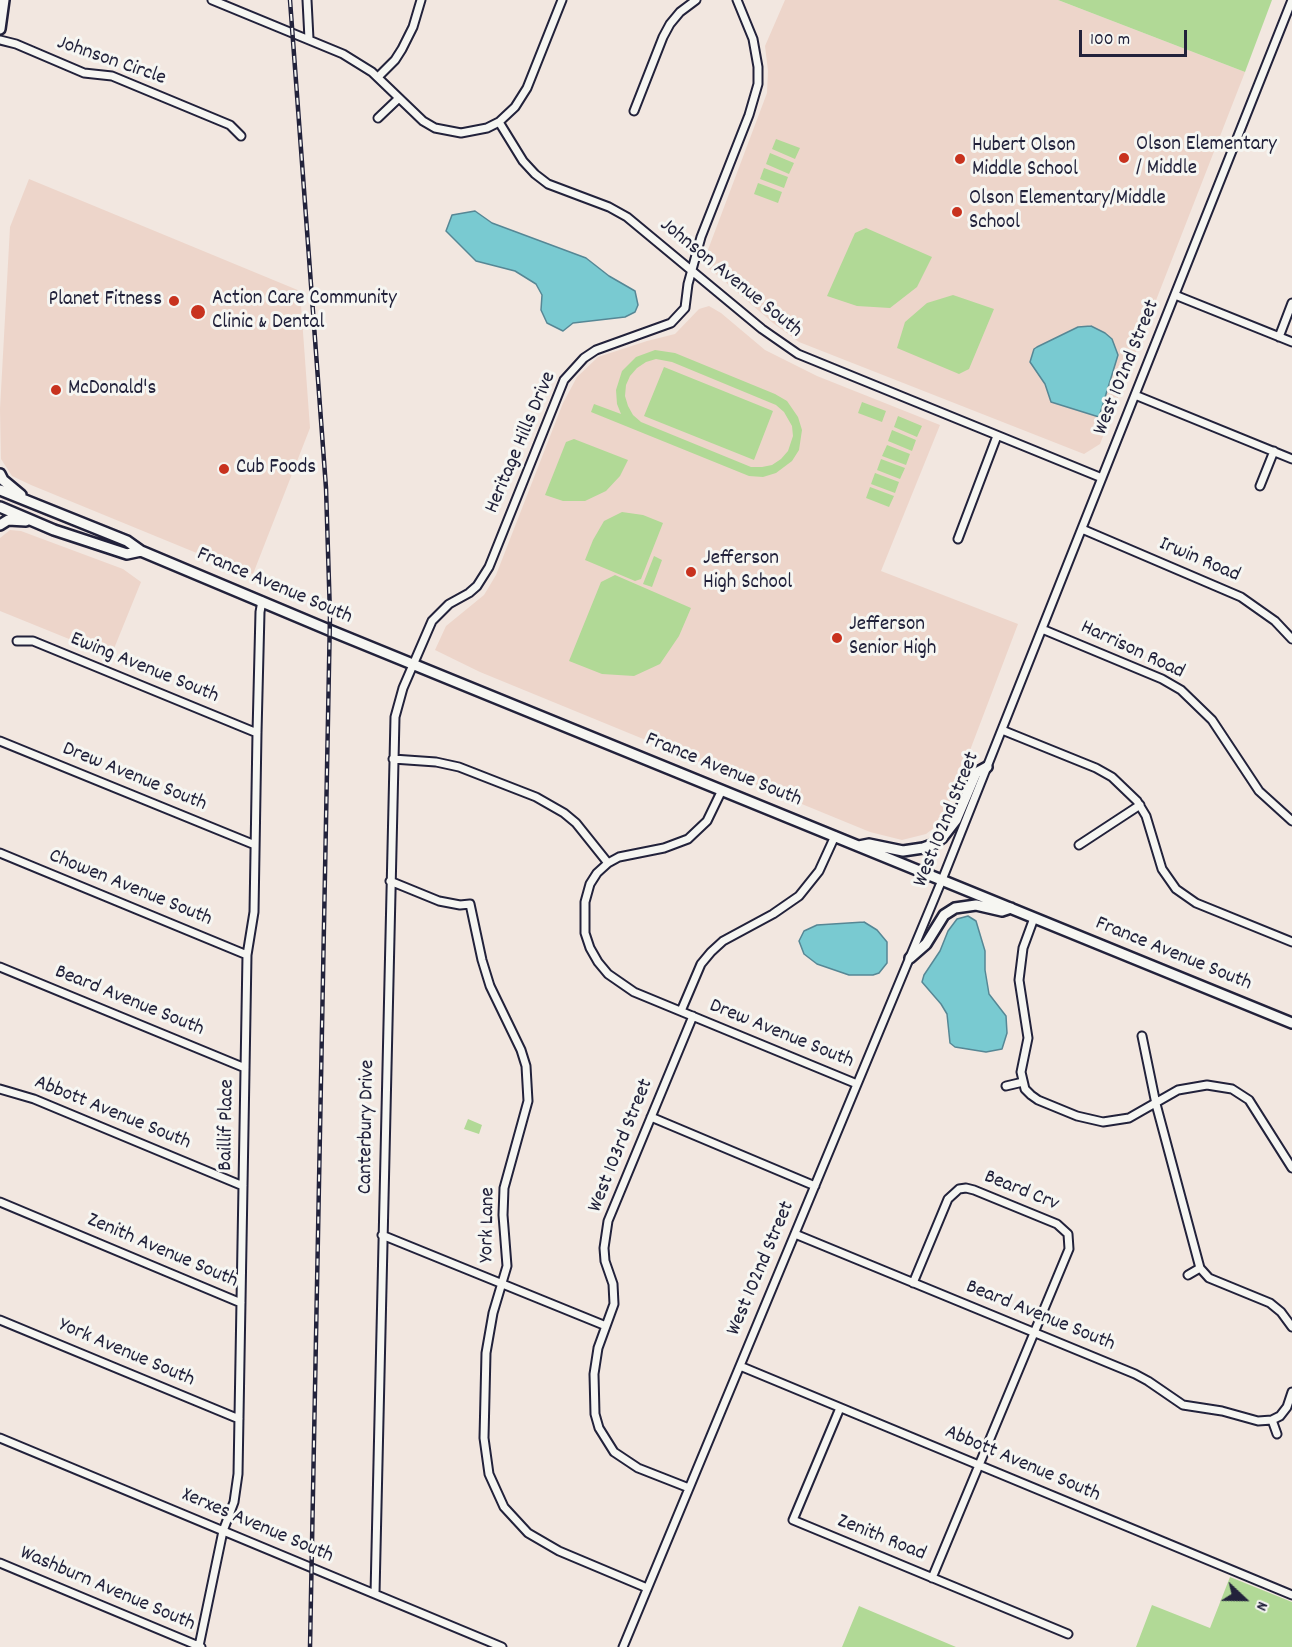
<!DOCTYPE html>
<html>
<head>
<meta charset="utf-8">
<style>
  body { margin:0 }
  #map { position:relative; width:1292px; height:1647px; overflow:hidden; background:#f2e7e0; font-family:Dekko,sans-serif }
  canvas { display:block }
  .north { position:absolute; left:1214px; top:1569px; width:60px; height:60px; -webkit-text-stroke:4px #f6f6f2; paint-order:stroke; rotate:112deg; font-size:16px; font-weight:700; line-height:24px; text-align:center; color:#22223b }
  .north::after { content:''; display:block; margin:auto; width:21px; height:27px; background:#22223b; clip-path:polygon(50% 0,100% 100%,50% 72%,0 100%) }
  .scale { position:absolute; left:1079px; top:30px; width:108px; height:27px; box-sizing:border-box; border:3px solid #22223b; border-top:0; padding-left:8px; font-size:18px; line-height:21px; white-space:nowrap; color:#22223b; -webkit-text-stroke:4px #f6f6f2; paint-order:stroke }
</style>
</head>
<body>
<div id="map">
<canvas width="1292" height="1647"></canvas>
<div class="north">N</div>
<div class="scale">100 m</div>
</div>
<script>
const ctx = document.querySelector('canvas').getContext('2d');
ctx.lineJoin = 'round';
function fill(path, color) {
  ctx.fillStyle = color;
  ctx.fill(path, 'evenodd');
}
function toPath(rows) {
  const path = new Path2D();
  for (const r of rows) {
    path.moveTo(r[0], r[1]);
    for (let i = 2; i < r.length; i += 2) path.lineTo(r[i], r[i + 1]);
  }
  return path;
}
function trace(path, color, width, dash) {
  ctx.strokeStyle = color;
  ctx.lineWidth = width;
  ctx.lineCap = dash ? 'butt' : 'round';
  ctx.setLineDash(dash || []);
  ctx.stroke(path);
}
function write(font, color, halo, rows, align = 'center') {
  ctx.font = font + ' Dekko,sans-serif';
  ctx.lineWidth = 6;
  ctx.setLineDash([]);
  ctx.textBaseline = 'middle';
  ctx.strokeStyle = halo;
  ctx.fillStyle = color;
  for (const [text, x, y, turn = 0] of rows) {
    ctx.save();
    ctx.translate(x, y);
    ctx.rotate((+turn || 0) * Math.PI / 180);
    ctx.textAlign = isNaN(turn) ? turn : align;
    if (halo) ctx.strokeText(text, 0, 0);
    ctx.fillText(text, 0, 0);
    ctx.restore();
  }
}
const built = toPath([
  [785,0,1058,0,1245,72,1100,444,1084,454,799,342,773,323,703,263,767,93,768,71,765,46],
  [29,179,300,291,310,428,253,574,221,563,31,485,12,476,1,459,0,409,10,227],
  [709,306,721,313,765,350,817,376,940,425,881,571,1018,624,953,795,939,824,926,834,902,840,870,832,480,672,435,650,446,626,484,595,496,575,563,403,577,377,598,357,647,341,675,334,699,309],
  [10,530,21,531,123,569,141,582,111,656,0,611,0,538]
]);
const green = toPath([
  [1058,0,1272,0,1245,72],
  [776,139,800,148,795,159,772,149],
  [770,153,794,163,789,174,766,164],
  [764,168,788,177,784,188,760,179],
  [758,183,782,192,778,203,754,194],
  [866,228,932,257,917,287,890,308,857,306,827,296,855,233],
  [953,295,994,309,969,369,959,374,897,348,905,322,927,303],
  [655,350,675,353,775,394,787,401,798,417,802,430,799,450,792,461,776,473,763,477,749,476,591,412,594,404,621,414,617,404,616,390,622,371,636,357],
  [656,359,672,362,776,405,784,412,792,426,793,436,788,451,781,459,772,465,762,467,751,467,641,422,633,415,628,406,625,396,626,385,630,376,637,368,646,362],
  [664,367,773,411,754,460,644,416],
  [862,402,886,411,882,422,858,413],
  [898,416,922,426,917,437,894,427],
  [892,430,916,440,912,451,888,441],
  [574,439,628,460,620,476,606,491,585,501,563,501,545,495,566,442],
  [887,445,910,454,906,465,882,456],
  [881,459,905,468,900,479,877,470],
  [875,473,899,482,895,493,871,484],
  [870,487,894,496,889,507,866,498],
  [622,512,643,515,663,523,641,579,635,581,585,560,593,540,604,521],
  [654,556,662,560,652,587,643,584],
  [615,575,691,608,679,636,660,664,634,676,602,674,569,661,601,582],
  [468,1119,482,1125,479,1134,464,1129],
  [1230,1577,1292,1602,1292,1647,1136,1647,1152,1605,1210,1628],
  [859,1606,956,1647,842,1647]
]);
const water = toPath([
  [475,211,492,223,586,258,609,276,635,291,638,305,635,312,625,317,573,323,563,331,547,323,541,310,542,295,536,284,515,271,476,261,446,231,452,215,475,211],
  [1091,326,1105,333,1112,339,1118,355,1099,417,1051,402,1045,384,1030,362,1034,349,1037,347,1078,327,1091,326],
  [968,916,976,921,985,951,985,970,989,994,1006,1016,1007,1033,1002,1049,986,1052,955,1047,950,1043,947,1014,941,1004,922,982,924,975,940,951,948,931,957,919,968,916],
  [864,922,877,930,887,942,887,963,879,973,873,975,849,975,817,964,804,954,799,941,804,931,817,925,864,922]
]);
const minor = toPath([
  [212,0,343,54,372,72,423,121,435,128,461,133,487,128,499,122,515,107,527,88,562,0],
  [307,0,309,39],
  [0,40,16,44,84,73,112,76,230,125,241,136],
  [378,77,395,60,402,49,413,27,421,0],
  [634,111,663,37,670,24,680,12,696,0],
  [378,118,399,98],
  [499,122,523,161,535,174,548,184,609,207,627,217,762,329,798,354,1102,478],
  [1175,295,1292,342],
  [1279,337,1292,303],
  [1135,395,1292,459],
  [1260,486,1274,451],
  [1082,529,1241,597,1275,621,1292,639],
  [958,539,997,436],
  [1042,629,1162,679,1181,690,1212,720,1259,791,1292,821],
  [17,641,33,641,257,733],
  [1002,730,1096,768,1112,777,1137,801,1146,816,1162,869,1176,889,1196,903,1292,942],
  [0,741,255,845],
  [393,759,436,762,459,767,536,797,564,813,576,823,608,863],
  [722,790,707,821,688,839,664,848,619,857,608,863,597,873,590,884,585,902,585,933,590,948,598,962,608,974,634,992,857,1084],
  [1079,845,1140,805],
  [0,853,247,955],
  [390,881,439,901,460,905,470,904,482,960,490,986,521,1050,526,1066,528,1101,504,1188,503,1215,507,1266,493,1313,486,1353,484,1438,489,1474,504,1507,528,1533,559,1551,647,1588],
  [1034,918,1023,948,1019,980,1028,1038,1021,1072,1025,1089,1031,1095,1038,1100,1077,1116,1103,1122,1129,1118,1178,1090,1207,1085,1232,1089,1249,1100,1292,1168],
  [0,967,245,1068],
  [681,1011,701,964,711,952,723,941,773,914,799,896,819,871,835,836],
  [1142,1036,1156,1104,1200,1268,1209,1278,1270,1303,1281,1312,1292,1327],
  [1006,1086,1023,1082],
  [0,1089,34,1099,243,1186],
  [651,1117,815,1186],
  [0,1202,241,1303],
  [795,1234,1135,1374,1148,1381,1183,1405,1222,1411,1258,1421,1272,1420,1280,1416,1287,1407,1292,1392],
  [382,1235,606,1326],
  [1188,1275,1200,1268],
  [913,1283,948,1199,959,1189,966,1188,974,1190,1057,1224,1068,1234,1069,1249,932,1578],
  [0,1320,239,1419],
  [740,1366,1292,1595],
  [840,1408,793,1520,1068,1634],
  [1272,1420,1277,1434],
  [0,1438,502,1647],
  [689,1488,638,1468,614,1452,599,1428,595,1414,594,1374,598,1348,614,1304,613,1284,605,1261,604,1248,608,1221,693,1016],
  [0,1563,201,1647],
  [375,1594,395,717,403,688,432,621,449,604,469,593,477,586,489,567,564,380,584,358,596,350,671,323,685,308,688,284,701,237,749,115,758,84,758,67,753,39,737,0],
  [199,1646,223,1531,234,1502,238,1474,247,955,254,912,257,733,260,612,262,601],
  [623,1647,942,880,1292,0]
]);
const major = toPath([
  [0,29,4,0],
  [0,474,3,480,21,495],
  [0,490,127,541,141,551,329,630,1292,1023],
  [0,507,54,530,127,554,141,551],
  [0,525,8,520,26,521],
  [859,846,869,844,903,851,923,848,934,844,942,838,956,820,976,773,987,767],
  [910,958,926,944,944,915,955,908,976,905,1002,911,1011,908]
]);
const rail = toPath([
  [290,0,326,488,330,615,310,1647]
]);
const markers = [
  [1124,158,6,"#c8321e"],
  [960,159,6,"#c8321e"],
  [957,212,6,"#c8321e"],
  [174,301,6,"#c8321e"],
  [198,312,8,"#c8321e"],
  [56,390,6,"#c8321e"],
  [224,469,6,"#c8321e"],
  [691,572,6,"#c8321e"],
  [837,638,6,"#c8321e"]
];
const streetNames = [
  ["Johnson Circle",111,62,19],
  ["Johnson Avenue South",730,279,39],
  ["West 102nd Street",1128,368,-68],
  ["Heritage Hills Drive",522,443,-67],
  ["Irwin Road",1199,561,23],
  ["France Avenue South",274,587,23],
  ["Harrison Road",1132,651,25],
  ["Ewing Avenue South",144,669,22],
  ["France Avenue South",723,771,22],
  ["Drew Avenue South",134,778,22],
  ["West 102nd Street",948,820,-68],
  ["Chowen Avenue South",130,889,22],
  ["France Avenue South",1173,955,22],
  ["Beard Avenue South",129,1002,22],
  ["Drew Avenue South",781,1035,22],
  ["Abbott Avenue South",112,1114,22],
  ["Baillif Place",228,1125,-89],
  ["Canterbury Drive",368,1127,-89],
  ["West 103rd Street",622,1146,-68],
  ["Beard Crv",1021,1192,22],
  ["York Lane",489,1225,-89],
  ["Zenith Avenue South",162,1252,23],
  ["West 102nd Street",762,1269,-67],
  ["Beard Avenue South",1040,1317,22],
  ["York Avenue South",126,1354,23],
  ["Abbott Avenue South",1022,1465,23],
  ["Xerxes Avenue South",257,1527,23],
  ["Zenith Road",881,1539,22],
  ["Washburn Avenue South",107,1590,23]
];
const poiNames = [
  ["Olson Elementary",1136,146],
  ["/ Middle",1136,170],
  ["Hubert Olson",972,147],
  ["Middle School",972,171],
  ["Olson Elementary/Middle",969,200],
  ["School",969,224],
  ["Action Care Community",212,300],
  ["Clinic & Dental",212,324],
  ["Planet Fitness",162,301,"right"],
  ["McDonald's",68,390],
  ["Cub Foods",236,469],
  ["Jefferson",703,560],
  ["High School",703,584],
  ["Jefferson",849,626],
  ["Senior High",849,650]
];
fill(built, '#edd5ca');
fill(green, '#b1d996');
fill(water, '#79cad1');
trace(water, '#568795', 1.5);
trace(minor, '#22223b', 11);
trace(major, '#22223b', 14);
trace(minor, '#f6f6f2', 7);
trace(major, '#f6f6f2', 9);
trace(rail, '#22223b', 4.5);
trace(rail, '#f6f6f2', 2, [7]);
for (const [x, y, r, color] of markers) {
  const dot = new Path2D();
  dot.arc(x, y, r, 0, 2 * Math.PI);
  ctx.fillStyle = color;
  ctx.fill(dot);
  trace(dot, '#f6f6f2', 2);
}
write('21px', '#22223b', '#f6f6f2', streetNames);
write('21px', '#22223b', '#f6f6f2', poiNames, 'left');
</script>
</body>
</html>
